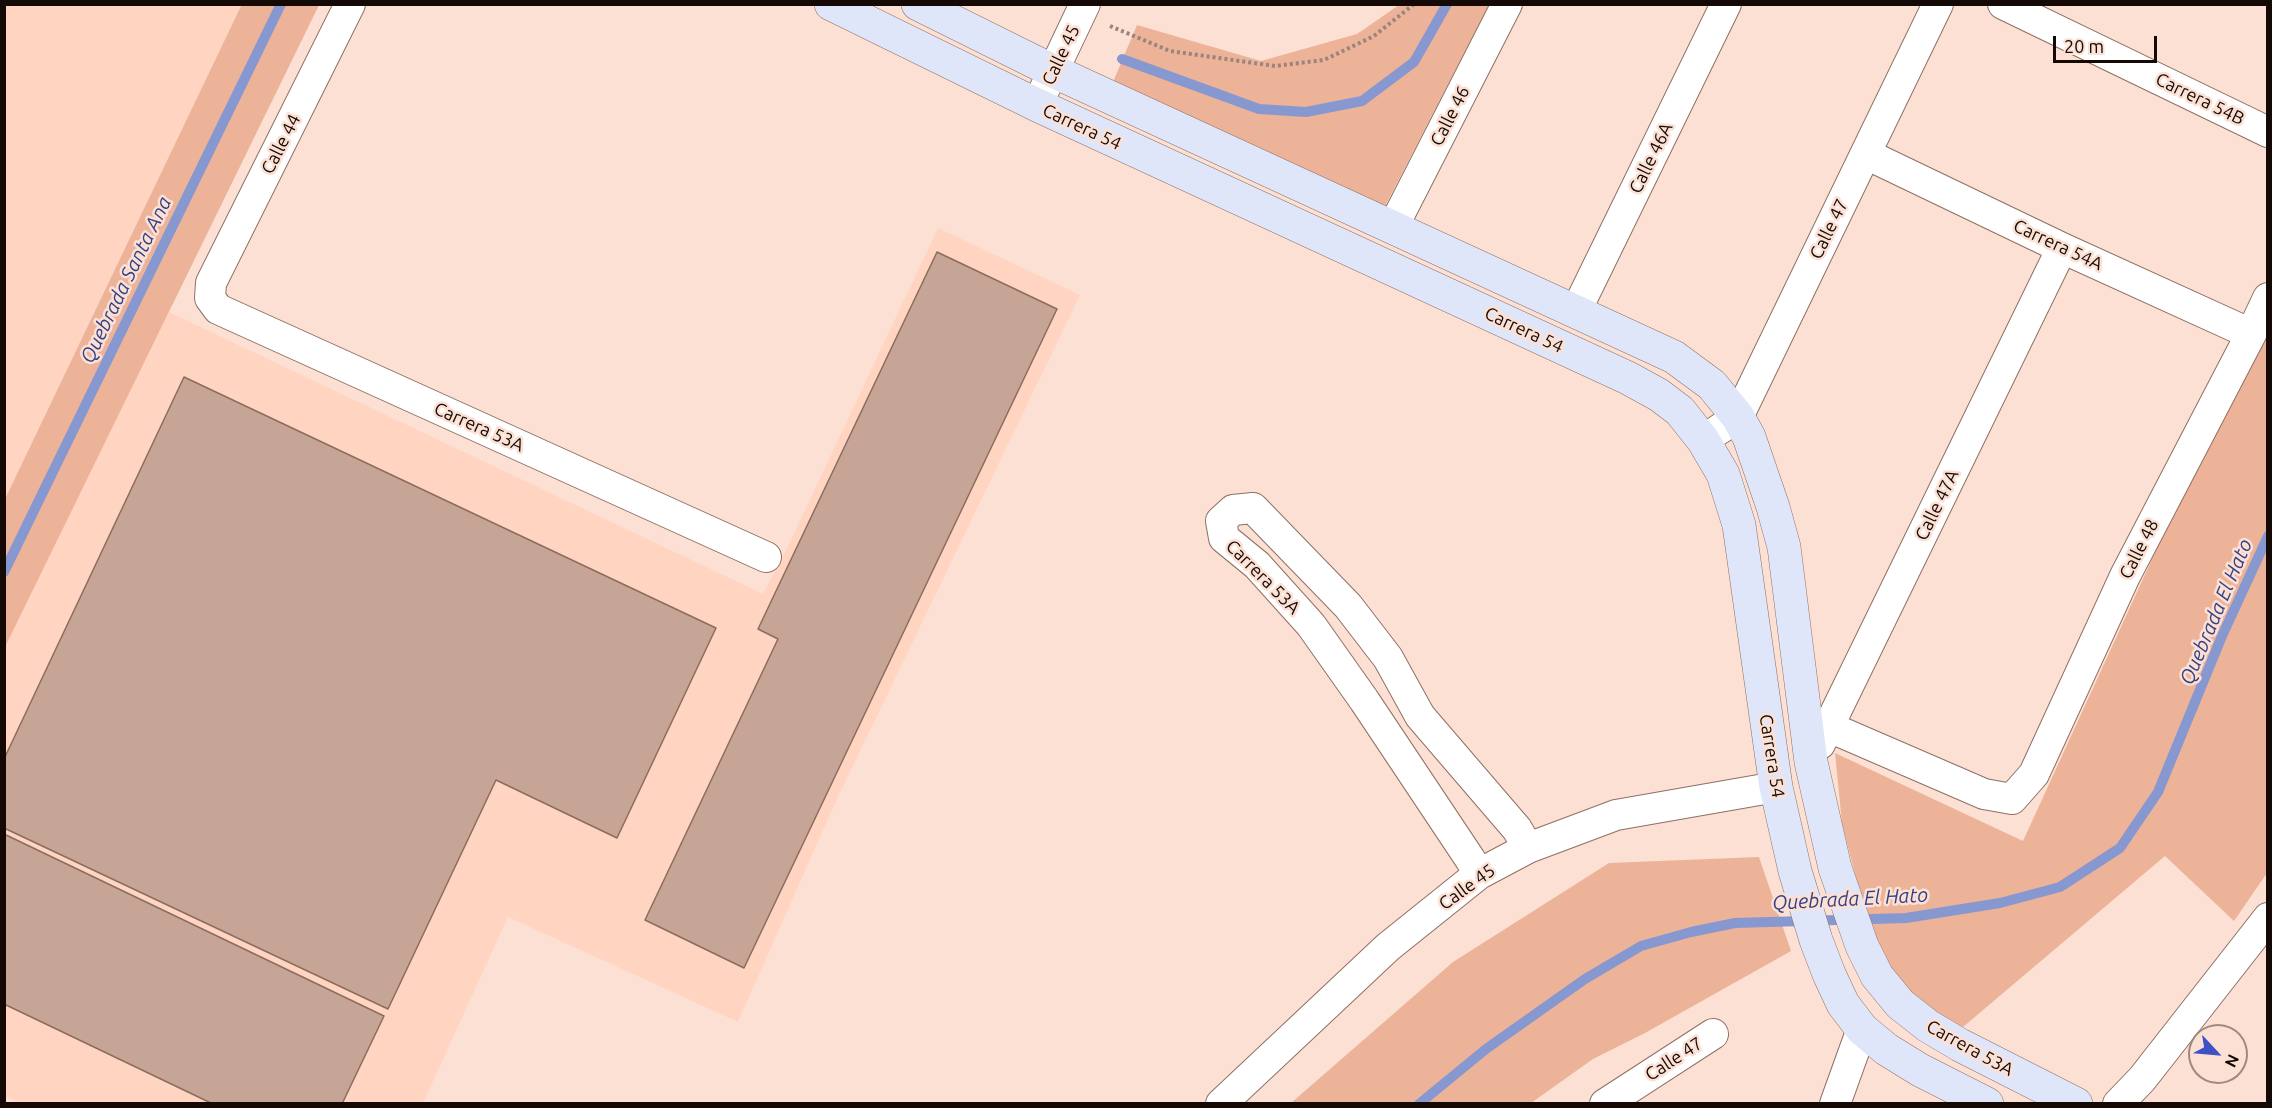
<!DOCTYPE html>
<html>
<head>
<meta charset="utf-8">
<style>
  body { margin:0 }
  #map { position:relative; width:2272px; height:1108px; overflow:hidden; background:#fce0d4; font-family:Ubuntu,sans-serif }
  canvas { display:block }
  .frame { position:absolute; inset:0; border:6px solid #140905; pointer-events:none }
  .north { position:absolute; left:2188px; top:1024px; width:60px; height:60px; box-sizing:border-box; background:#fce0d4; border:2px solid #9f8a81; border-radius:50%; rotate:116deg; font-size:16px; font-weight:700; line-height:24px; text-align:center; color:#140905 }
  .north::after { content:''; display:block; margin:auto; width:21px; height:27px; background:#3e52c5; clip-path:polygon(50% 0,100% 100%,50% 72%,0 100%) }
  .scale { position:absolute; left:2053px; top:36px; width:104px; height:27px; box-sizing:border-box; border:3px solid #140905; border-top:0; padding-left:8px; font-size:18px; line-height:21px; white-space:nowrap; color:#140905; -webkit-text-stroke:4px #fce0d4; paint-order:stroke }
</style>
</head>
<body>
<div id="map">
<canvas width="2272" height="1108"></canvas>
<div class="frame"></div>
<div class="north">N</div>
<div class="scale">20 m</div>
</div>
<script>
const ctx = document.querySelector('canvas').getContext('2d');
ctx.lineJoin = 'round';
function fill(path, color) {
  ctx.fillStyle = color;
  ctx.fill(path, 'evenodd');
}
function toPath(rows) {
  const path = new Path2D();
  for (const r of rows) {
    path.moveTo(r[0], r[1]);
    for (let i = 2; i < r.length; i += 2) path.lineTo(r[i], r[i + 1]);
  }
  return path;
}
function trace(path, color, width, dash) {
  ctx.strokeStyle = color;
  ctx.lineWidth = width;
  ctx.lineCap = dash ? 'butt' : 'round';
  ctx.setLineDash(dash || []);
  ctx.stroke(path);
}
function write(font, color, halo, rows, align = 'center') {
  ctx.font = font + ' Ubuntu,sans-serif';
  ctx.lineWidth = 5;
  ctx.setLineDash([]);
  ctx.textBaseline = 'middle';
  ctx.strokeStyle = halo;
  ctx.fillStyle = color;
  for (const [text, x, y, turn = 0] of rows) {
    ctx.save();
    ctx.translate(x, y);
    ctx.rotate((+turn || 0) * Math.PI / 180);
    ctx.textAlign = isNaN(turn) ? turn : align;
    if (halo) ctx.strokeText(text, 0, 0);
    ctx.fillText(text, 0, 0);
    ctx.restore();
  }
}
const built = toPath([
  [5,4,242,5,5,499,4,5],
  [938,228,1080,295,835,803,738,1022,508,917,423,1103,20,1104,5,1096,4,647,169,312,763,594,790,542]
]);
const green = toPath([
  [242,4,319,5,5,647,5,499],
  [1399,5,1489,5,1382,212,1113,82,1137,25,1261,61,1357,34],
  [2267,308,2267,873,2234,921,2165,856,1963,1027,1921,1007,1892,977,1868,925,1842,823,1835,753,2023,841],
  [1759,857,1791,951,1645,1033,1593,1059,1531,1103,1291,1103,1453,962,1609,863]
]);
const stream = toPath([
  [1122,59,1259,109,1306,112,1362,101,1414,62,1447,4],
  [4,572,281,4],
  [1419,1104,1486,1049,1585,979,1641,946,1691,932,1735,923,1906,918,2000,903,2060,887,2120,848,2158,792,2222,636,2268,536]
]);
const building = toPath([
  [937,252,1057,309,744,968,645,920,778,639,758,629,937,252],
  [184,377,716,628,617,838,496,780,388,1009,4,828,4,759,184,377],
  [4,834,384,1016,342,1104,213,1104,4,1004,4,834]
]);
const path = toPath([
  [1110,26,1170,51,1275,66,1324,60,1374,36,1414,4]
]);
const minor = toPath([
  [350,4,211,283,210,298,218,309,766,557],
  [2003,4,2268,132],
  [1037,105,1085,4],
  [1866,154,2062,248,2251,334],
  [1393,227,1507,4],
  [1576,311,1726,4],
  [1703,440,1738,417,1938,4],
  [1829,727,1984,794,2012,799,2034,774,2125,576,2251,334,2268,298],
  [1820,744,2062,248],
  [1479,874,1470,859,1364,700,1311,625,1257,565,1224,538,1221,521,1233,510,1253,508,1348,606,1388,658,1420,716,1517,829,1528,848],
  [1221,1104,1388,947,1479,874,1528,848,1616,815,1776,787],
  [1605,1104,1713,1034],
  [1835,1104,1862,1029],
  [2118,1104,2142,1079,2268,918]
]);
const secondary = toPath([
  [831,4,1037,105,1628,378,1659,395,1680,411,1703,440,1723,474,1739,525,1776,787,1795,871,1816,940,1829,974,1843,1004,1862,1029,1886,1049,1920,1070,1987,1104],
  [918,4,1053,71,1674,357,1712,385,1738,417,1749,437,1773,507,1784,547,1811,762,1835,868,1862,946,1877,976,1900,1004,1928,1026,1960,1045,2076,1104]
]);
const streetNames = [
  ["Calle 45",1061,55,-65],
  ["Carrera 54B",2200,99,26],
  ["Calle 46",1450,116,-63],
  ["Carrera 54",1082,127,25],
  ["Calle 44",281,144,-63],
  ["Calle 46A",1651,158,-64],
  ["Calle 47",1829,229,-64],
  ["Carrera 54A",2058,245,25],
  ["Carrera 54",1524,330,25],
  ["Carrera 53A",479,427,24],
  ["Calle 47A",1937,505,-64],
  ["Calle 48",2139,549,-63],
  ["Carrera 53A",1263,577,45],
  ["Carrera 54",1772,756,81],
  ["Calle 45",1467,887,-36],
  ["Carrera 53A",1970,1048,29],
  ["Calle 47",1674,1059,-33]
];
const waterNames = [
  ["Quebrada Santa Ana",126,280,-64],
  ["Quebrada El Hato",2216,612,-67],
  ["Quebrada El Hato",1850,899,-3]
];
fill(built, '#ffd4c1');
fill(green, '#ecb399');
trace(stream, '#8798d0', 10);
fill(building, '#c6a596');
trace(building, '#8b6c5e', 1.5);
trace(minor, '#8f7063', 32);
trace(secondary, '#8f7063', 34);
trace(path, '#9a857d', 4, [3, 3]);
trace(minor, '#fff', 30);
trace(secondary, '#e0e6fa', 33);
write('18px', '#140905', '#fce0d4', streetNames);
write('italic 20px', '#334286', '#fce0d4', waterNames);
</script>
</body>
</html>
